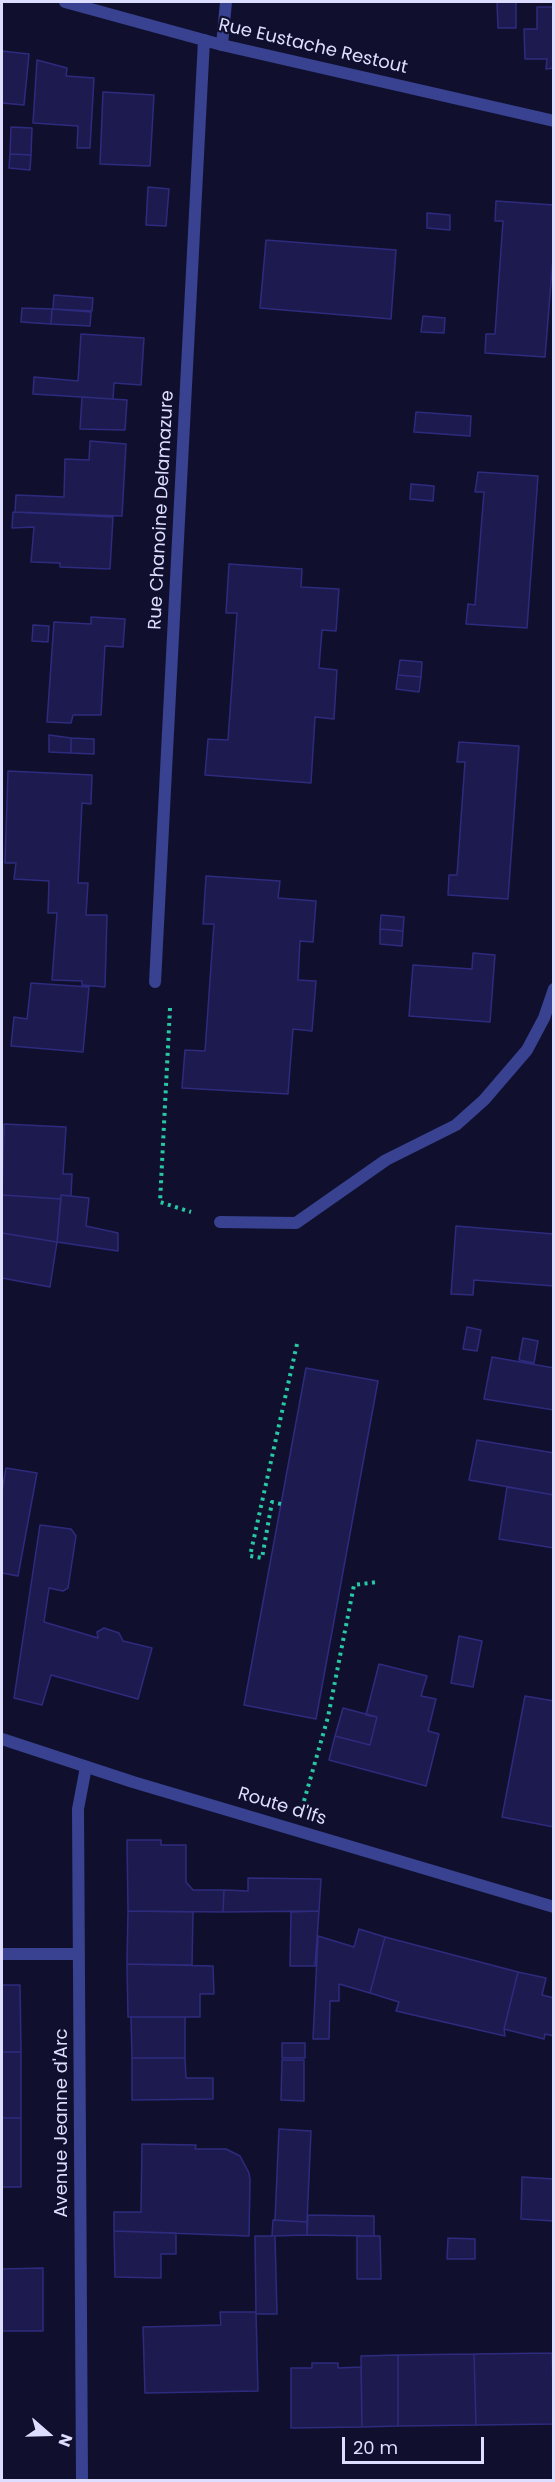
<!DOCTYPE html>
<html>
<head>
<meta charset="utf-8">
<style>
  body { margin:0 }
  #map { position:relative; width:555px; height:2482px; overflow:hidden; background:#10102e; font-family:Poppins,sans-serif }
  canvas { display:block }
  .frame { position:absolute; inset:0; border:3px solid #dddeff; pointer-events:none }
  .north { position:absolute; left:18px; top:2404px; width:60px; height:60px; -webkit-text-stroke:4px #10102e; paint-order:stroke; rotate:110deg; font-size:16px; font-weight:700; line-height:24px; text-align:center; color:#dddeff }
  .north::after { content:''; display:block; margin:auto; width:21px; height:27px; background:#dddeff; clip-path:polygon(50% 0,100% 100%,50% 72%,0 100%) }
  .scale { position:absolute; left:342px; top:2437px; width:142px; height:27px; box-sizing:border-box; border:3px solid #dddeff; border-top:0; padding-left:8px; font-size:18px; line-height:21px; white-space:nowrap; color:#dddeff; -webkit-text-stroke:4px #10102e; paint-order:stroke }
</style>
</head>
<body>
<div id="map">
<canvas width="555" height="2482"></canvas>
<div class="frame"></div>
<div class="north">N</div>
<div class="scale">20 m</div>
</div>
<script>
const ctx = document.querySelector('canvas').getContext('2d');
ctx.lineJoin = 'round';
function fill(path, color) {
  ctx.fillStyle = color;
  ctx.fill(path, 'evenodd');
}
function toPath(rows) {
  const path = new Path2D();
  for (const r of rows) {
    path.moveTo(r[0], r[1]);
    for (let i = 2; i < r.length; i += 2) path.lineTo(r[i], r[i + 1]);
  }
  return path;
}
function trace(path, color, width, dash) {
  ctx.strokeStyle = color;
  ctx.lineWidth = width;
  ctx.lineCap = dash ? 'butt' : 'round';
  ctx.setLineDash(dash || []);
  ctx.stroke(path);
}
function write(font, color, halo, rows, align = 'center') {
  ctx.font = font + ' Poppins,sans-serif';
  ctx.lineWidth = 4.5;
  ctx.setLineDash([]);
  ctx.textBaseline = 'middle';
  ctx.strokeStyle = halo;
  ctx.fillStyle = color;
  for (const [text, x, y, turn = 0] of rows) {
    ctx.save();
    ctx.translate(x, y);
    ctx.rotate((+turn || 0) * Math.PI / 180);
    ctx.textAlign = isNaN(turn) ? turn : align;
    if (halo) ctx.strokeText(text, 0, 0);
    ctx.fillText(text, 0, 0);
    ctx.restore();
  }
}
const building = toPath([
  [497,2,516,2,516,28,498,28,497,2],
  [537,7,554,7,554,68,546,69,547,59,525,59,524,29,537,29,537,7],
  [2,51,29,54,24,105,2,103,2,51],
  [37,60,67,68,66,76,94,78,90,148,77,148,78,126,33,123,37,60],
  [103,92,154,95,150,166,100,164,103,92],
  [11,127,32,128,31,155,10,154,11,127],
  [10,154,31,155,30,170,9,168,10,154],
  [148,187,169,189,166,226,146,225,148,187],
  [496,201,554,205,554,245,545,357,485,353,486,334,495,334,503,221,495,221,496,201],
  [427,213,450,215,450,230,427,228,427,213],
  [266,240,396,250,391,319,260,308,266,240],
  [54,295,93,298,92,311,53,309,54,295],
  [22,308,52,309,51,324,21,322,22,308],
  [52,309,91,312,90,326,51,324,52,309],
  [423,316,445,318,444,333,421,332,423,316],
  [81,334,144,338,141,385,114,383,113,399,33,394,34,377,78,381,81,334],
  [82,397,127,400,125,430,80,429,82,397],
  [416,412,471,416,470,436,414,432,416,412],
  [90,441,126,444,122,516,15,512,16,495,64,497,65,459,89,460,90,441],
  [478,472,538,476,527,628,466,624,468,604,475,605,484,492,475,492,478,472],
  [411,484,434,486,433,501,410,499,411,484],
  [13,512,113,517,110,569,60,567,60,563,31,562,34,527,12,528,13,512],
  [229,564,302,569,301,587,339,589,336,631,322,630,319,668,337,670,334,719,315,717,311,783,205,775,208,739,228,740,237,613,226,613,229,564],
  [91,617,125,619,123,647,105,646,101,715,73,715,71,723,47,722,54,622,91,624,91,617],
  [33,625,49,626,48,642,32,641,33,625],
  [400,660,422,662,421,677,398,675,400,660],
  [398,675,421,677,419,692,396,689,398,675],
  [49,735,71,738,71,753,49,752,49,735],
  [71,738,94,739,94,754,71,753,71,738],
  [459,742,519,746,508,899,448,895,449,875,457,875,465,762,457,762,459,742],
  [8,771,92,775,91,804,82,803,78,883,88,883,86,915,107,915,105,987,82,985,82,981,52,980,57,913,48,913,49,881,14,879,16,863,5,863,8,771],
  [206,876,280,881,278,898,316,901,313,942,300,941,298,980,316,981,312,1031,293,1029,288,1094,182,1088,185,1050,205,1051,214,924,203,924,206,876],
  [381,915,404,917,403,931,380,929,381,915],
  [380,929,403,931,402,946,380,944,380,929],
  [473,953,495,955,490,1022,409,1016,413,965,472,969,473,953],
  [31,983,89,987,83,1052,11,1046,14,1017,27,1019,31,983],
  [4,1124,66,1127,63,1174,72,1174,71,1196,61,1195,61,1199,2,1195,4,1124],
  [2,1195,61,1199,57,1242,2,1233,2,1195],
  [61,1195,89,1198,86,1226,118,1233,118,1251,57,1242,61,1195],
  [456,1226,554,1234,554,1286,474,1280,473,1295,451,1294,456,1226],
  [2,1233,57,1242,50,1287,2,1278,2,1233],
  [467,1327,481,1330,477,1351,463,1349,467,1327],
  [523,1338,538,1341,534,1363,519,1360,523,1338],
  [492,1357,554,1368,554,1410,484,1399,492,1357],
  [306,1368,378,1381,316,1719,244,1705,306,1368],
  [477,1440,554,1453,554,1495,469,1480,477,1440],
  [6,1468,37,1473,18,1576,2,1573,2,1492,6,1468],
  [507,1487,554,1495,554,1548,499,1539,507,1487],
  [40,1525,71,1529,76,1536,68,1588,63,1591,49,1588,44,1622,98,1638,97,1632,104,1628,119,1633,123,1641,152,1648,138,1699,51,1675,42,1705,14,1698,40,1525],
  [459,1636,482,1641,473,1687,451,1683,459,1636],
  [379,1664,427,1676,421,1696,436,1699,428,1731,439,1734,426,1786,329,1760,335,1736,370,1745,377,1717,366,1715,379,1664],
  [525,1696,554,1701,554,1827,502,1817,525,1696],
  [343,1708,377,1717,370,1745,335,1736,343,1708],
  [127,1840,161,1840,161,1845,186,1845,186,1882,193,1890,224,1890,223,1912,128,1911,127,1840],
  [248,1878,321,1879,319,1911,223,1912,224,1890,248,1891,248,1878],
  [128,1911,193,1912,192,1965,127,1964,128,1911],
  [319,1911,315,1966,290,1966,291,1912,319,1911],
  [359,1929,385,1937,370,1993,339,1984,339,2001,330,2001,329,2039,313,2039,318,1936,354,1947,359,1929],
  [385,1937,518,1972,504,2029,505,2036,396,2011,399,2002,370,1993,385,1937],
  [127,1964,213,1966,214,1994,200,1994,200,2017,128,2017,127,1964],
  [518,1972,546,1978,542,1995,554,1998,554,2036,545,2034,544,2039,504,2029,518,1972],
  [2,1985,20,1985,21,2052,2,2052,2,1985],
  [131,2017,185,2017,185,2058,132,2058,131,2017],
  [282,2043,305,2043,305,2058,282,2058,282,2043],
  [2,2052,21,2052,21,2118,2,2118,2,2052],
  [132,2058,185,2058,186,2078,213,2078,213,2099,132,2100,132,2058],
  [282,2060,304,2060,304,2101,281,2100,282,2060],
  [2,2118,21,2118,21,2187,2,2187,2,2118],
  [279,2129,311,2131,307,2222,275,2220,279,2129],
  [142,2144,196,2145,195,2149,226,2149,240,2156,249,2173,250,2180,249,2236,114,2231,114,2212,141,2212,142,2144],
  [522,2177,554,2179,554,2221,521,2219,522,2177],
  [308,2215,374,2216,374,2236,307,2235,308,2215],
  [273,2220,307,2222,307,2235,272,2236,273,2220],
  [114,2231,176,2233,176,2254,161,2254,161,2278,115,2277,114,2231],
  [255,2236,275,2236,277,2314,256,2314,255,2236],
  [357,2236,380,2236,381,2279,357,2279,357,2236],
  [448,2238,475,2239,475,2259,447,2259,448,2238],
  [43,2268,43,2331,2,2331,2,2269,43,2268],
  [220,2312,256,2312,258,2391,145,2393,143,2327,221,2325,220,2312],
  [552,2353,554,2424,476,2425,474,2354,552,2353],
  [474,2354,476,2425,398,2426,398,2355,474,2354],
  [398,2355,398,2426,362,2427,361,2356,398,2355],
  [312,2363,338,2363,338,2368,361,2367,362,2427,291,2428,291,2368,312,2368,312,2363]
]);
const path = toPath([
  [170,1008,160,1202,191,1212],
  [281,1504,272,1502,262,1558,250,1556,297,1344],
  [304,1801,328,1717,354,1585,377,1582]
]);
const minor = toPath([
  [222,45,226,2],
  [155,982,204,40],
  [220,1222,296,1223,386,1160,456,1125,484,1100,527,1050,544,1018,554,989],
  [2,1954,78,1954],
  [82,2480,78,1809,86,1767]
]);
const tertiary = toPath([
  [65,2,222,45,554,121],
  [2,1739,133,1782,554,1907]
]);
const streetNames = [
  ["Rue Eustache Restout",313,47,13],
  ["Rue Chanoine Delamazure",162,510,-87],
  ["Route d'Ifs",282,1807,17],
  ["Avenue Jeanne d'Arc",62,2123,-90]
];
fill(building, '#1d1a50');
trace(building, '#2e2b7e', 1.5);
trace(path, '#28c8a5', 4, [3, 4.5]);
trace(minor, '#384290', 12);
trace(tertiary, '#384290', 12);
write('18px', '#dddeff', '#10102e', streetNames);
</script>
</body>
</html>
